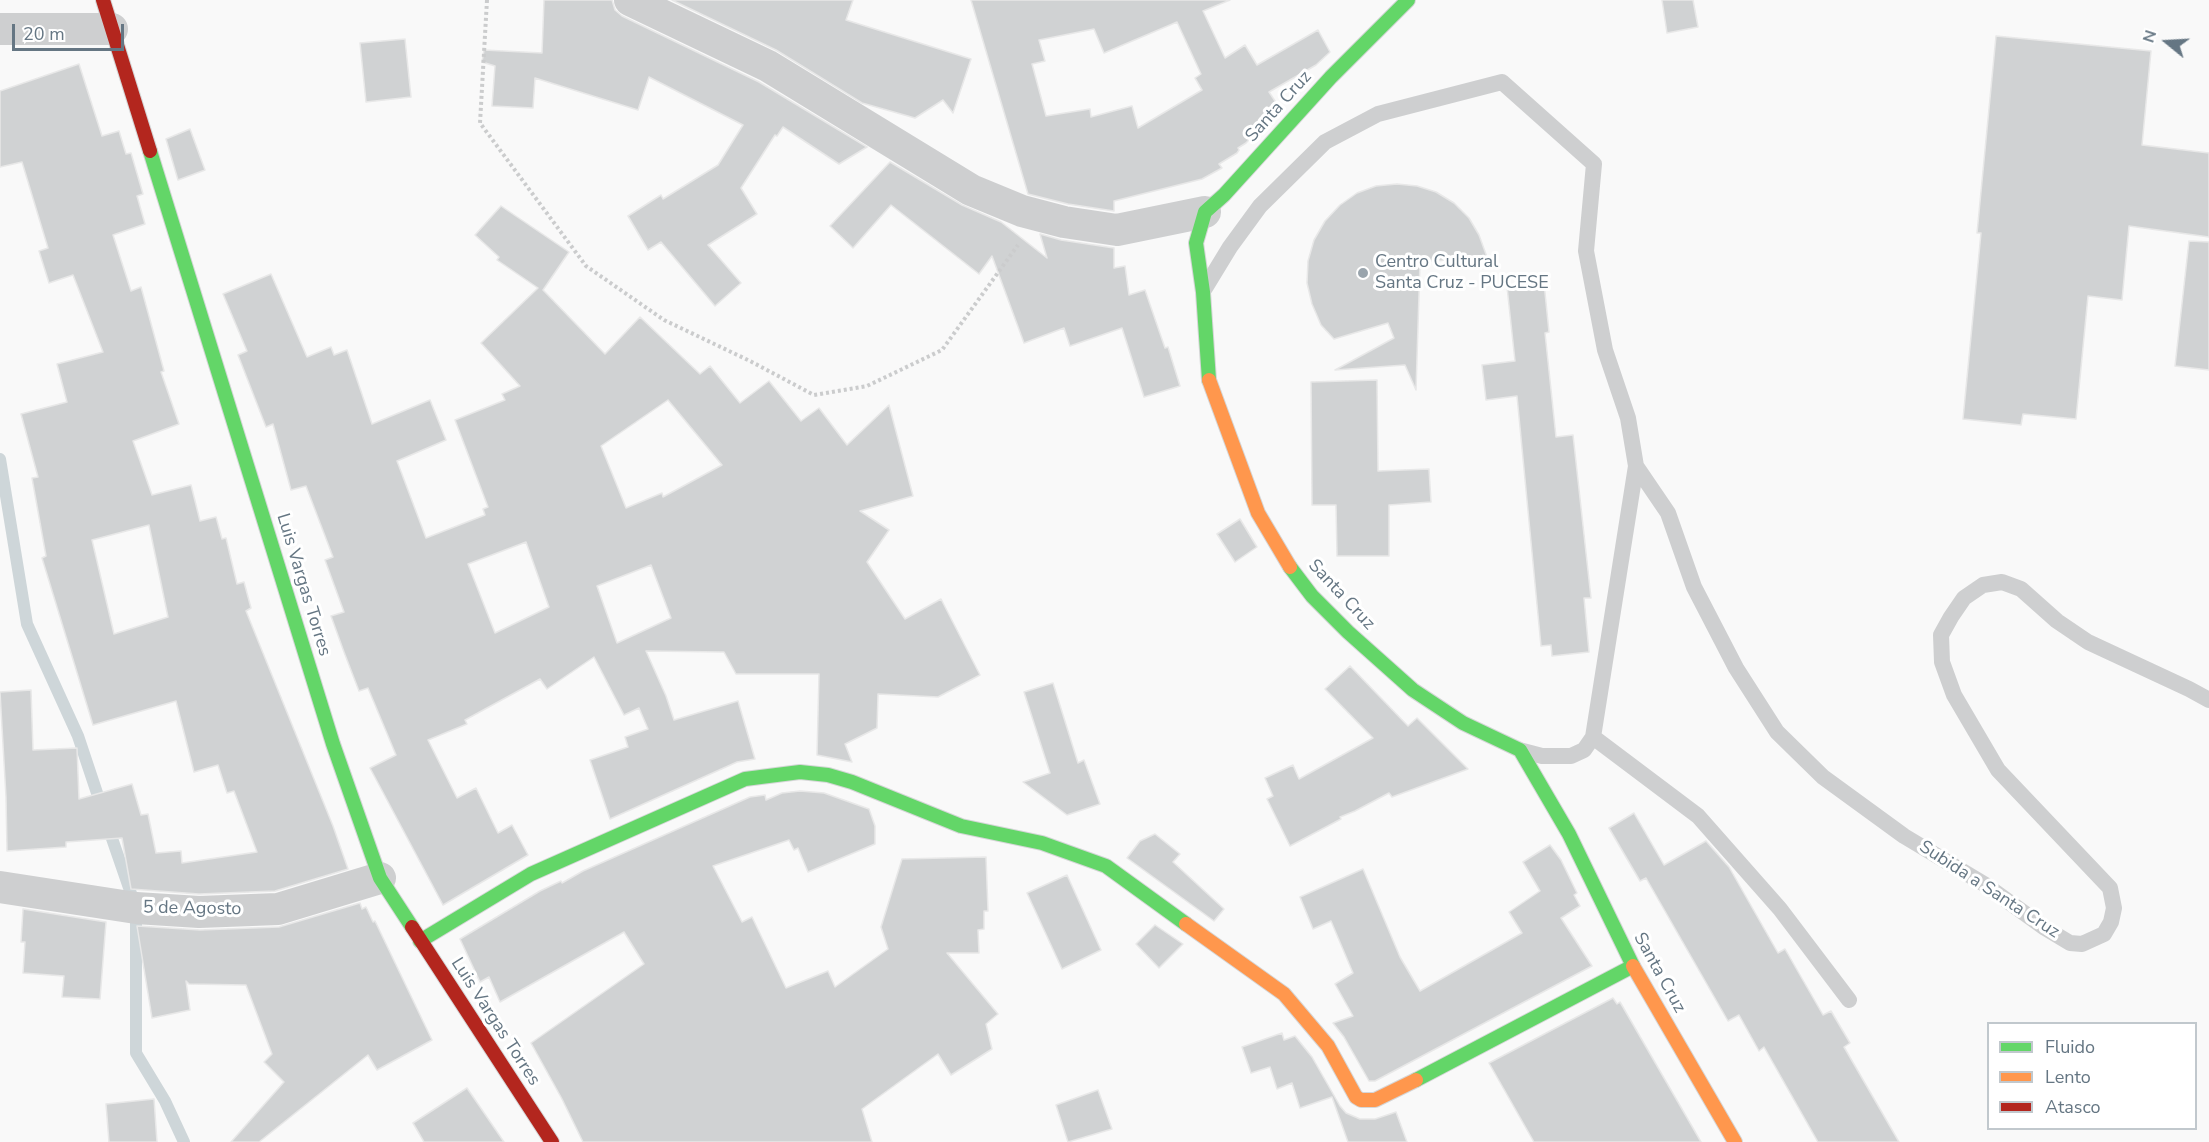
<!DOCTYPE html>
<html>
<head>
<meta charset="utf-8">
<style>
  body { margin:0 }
  #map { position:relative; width:2209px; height:1142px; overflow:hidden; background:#f9f9f9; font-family:"Nunito Sans",sans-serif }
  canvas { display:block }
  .legend { position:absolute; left:1987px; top:1022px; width:210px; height:108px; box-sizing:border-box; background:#fff; border:2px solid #c1c8cd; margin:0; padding:8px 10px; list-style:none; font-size:18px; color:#657683 }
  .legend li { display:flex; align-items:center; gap:12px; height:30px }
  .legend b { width:30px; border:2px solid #c1c8cd }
  .north { position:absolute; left:2137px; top:12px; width:60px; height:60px; -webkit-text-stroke:4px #fff; paint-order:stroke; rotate:288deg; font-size:16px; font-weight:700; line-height:24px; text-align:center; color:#657683 }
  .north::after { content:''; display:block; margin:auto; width:21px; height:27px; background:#657683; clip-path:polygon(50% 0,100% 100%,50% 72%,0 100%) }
  .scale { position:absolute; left:12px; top:24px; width:112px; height:27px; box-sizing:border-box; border:3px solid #657683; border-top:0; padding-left:8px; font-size:18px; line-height:21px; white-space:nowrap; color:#657683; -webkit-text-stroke:4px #fff; paint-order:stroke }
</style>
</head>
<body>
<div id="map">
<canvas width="2209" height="1142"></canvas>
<ul class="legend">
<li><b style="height:8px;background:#63d668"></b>Fluido</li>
<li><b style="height:8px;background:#ff974d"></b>Lento</li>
<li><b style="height:8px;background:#b3261e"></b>Atasco</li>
</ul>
<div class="north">N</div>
<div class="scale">20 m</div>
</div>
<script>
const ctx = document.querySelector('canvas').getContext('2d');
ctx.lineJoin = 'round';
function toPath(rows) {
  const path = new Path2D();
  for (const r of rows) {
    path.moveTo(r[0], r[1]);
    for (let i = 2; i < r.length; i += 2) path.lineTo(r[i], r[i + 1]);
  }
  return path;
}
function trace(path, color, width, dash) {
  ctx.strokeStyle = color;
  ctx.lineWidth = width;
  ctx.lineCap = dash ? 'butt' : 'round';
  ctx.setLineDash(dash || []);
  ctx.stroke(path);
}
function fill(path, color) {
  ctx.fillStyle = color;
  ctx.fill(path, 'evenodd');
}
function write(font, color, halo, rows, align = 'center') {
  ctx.font = font + ' "Nunito Sans",sans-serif';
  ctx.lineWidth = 6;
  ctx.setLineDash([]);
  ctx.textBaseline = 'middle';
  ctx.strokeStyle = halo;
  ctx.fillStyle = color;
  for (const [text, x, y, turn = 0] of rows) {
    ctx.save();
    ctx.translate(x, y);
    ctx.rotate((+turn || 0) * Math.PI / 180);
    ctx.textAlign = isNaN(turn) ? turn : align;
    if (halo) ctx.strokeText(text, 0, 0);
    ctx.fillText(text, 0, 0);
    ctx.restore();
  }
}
const stream = toPath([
  [0,459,27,624,78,736,102,808],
  [107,824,136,908,136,1053,165,1101,184,1142]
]);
const building = toPath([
  [544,0,612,0,615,10,622,16,759,82,867,147,839,164,783,127,777,136,775,135,741,188,757,214,708,245,741,283,715,306,661,242,648,250,628,216,661,195,663,199,718,165,743,125,649,77,638,110,535,78,533,108,492,106,495,66,482,62,484,50,542,53,544,0],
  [672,0,853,0,846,20,971,59,953,113,943,100,915,118,862,103,776,50,672,0],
  [971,0,1230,0,1203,11,1225,58,1245,45,1257,65,1318,30,1330,52,1316,65,1269,92,1279,107,1246,143,1238,148,1239,150,1237,153,1219,164,1222,168,1202,179,1114,201,1114,211,1068,204,1028,194,971,0],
  [1177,22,1201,74,1195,78,1202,90,1138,128,1132,106,1091,117,1090,109,1046,116,1032,64,1045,61,1039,40,1094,29,1104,53,1177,22],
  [1662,0,1693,0,1698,27,1667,33,1662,0],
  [1996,36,2151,51,2142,145,2209,153,2209,237,2129,226,2122,300,2088,296,2076,419,2023,414,2021,425,1963,419,1981,233,1977,233,1996,36],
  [405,39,411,97,366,102,360,43,405,39],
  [79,64,102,136,119,131,126,154,131,153,143,194,137,196,145,224,113,235,131,291,141,287,164,371,161,372,179,424,133,441,152,495,191,485,200,521,216,517,222,539,226,538,237,584,244,582,251,608,246,611,333,826,348,869,275,891,199,894,131,889,122,838,66,842,66,847,7,851,6,797,0,692,31,690,33,750,77,748,79,799,132,784,141,815,148,814,156,853,181,851,182,863,257,852,234,791,227,793,218,765,194,772,176,701,93,725,42,558,46,556,32,478,38,477,21,414,67,402,57,364,103,352,73,275,49,283,39,251,48,248,22,162,0,167,0,91,79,64],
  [149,525,168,617,114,634,92,540,149,525],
  [190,129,205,170,178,180,166,139,190,129],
  [890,162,962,205,1001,222,1047,258,1040,234,1061,240,1114,248,1114,268,1125,266,1129,295,1145,290,1165,348,1168,347,1180,386,1144,397,1122,328,1070,346,1064,328,1024,343,992,256,979,274,891,205,853,248,830,226,890,162],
  [1397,184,1417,186,1436,192,1454,203,1469,218,1479,235,1487,257,1420,262,1416,390,1405,365,1335,370,1394,338,1388,323,1334,339,1321,325,1312,304,1307,283,1308,261,1314,240,1325,221,1340,205,1357,193,1376,186,1397,184],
  [501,206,569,252,543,290,605,354,640,317,700,374,710,366,740,403,769,381,801,421,819,408,847,445,889,405,913,496,860,511,889,530,867,562,905,619,941,599,980,675,938,697,878,694,877,728,845,744,852,762,817,755,819,674,736,674,724,652,646,651,666,696,674,720,738,701,755,759,737,762,610,819,590,760,628,747,625,737,648,729,639,708,624,715,594,657,547,689,540,679,465,720,467,724,428,740,457,798,476,788,498,833,512,825,528,855,443,905,370,768,396,755,368,688,359,691,344,652,331,616,344,612,325,560,333,557,306,486,291,490,273,424,266,427,238,355,247,351,223,294,271,274,307,357,331,347,334,355,347,350,372,424,430,400,446,440,397,461,426,538,485,515,483,509,488,507,455,420,505,400,502,394,520,386,481,343,538,288,497,260,499,257,475,235,501,206],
  [668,400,722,465,663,497,662,493,626,508,601,446,668,400],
  [526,542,549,607,495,633,468,564,526,542],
  [651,565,671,618,617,643,597,586,651,565],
  [2189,241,2209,242,2209,370,2175,366,2189,241],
  [1544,283,1549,332,1545,333,1556,437,1573,435,1591,598,1584,598,1589,652,1552,656,1551,645,1541,646,1517,396,1486,400,1482,365,1515,361,1507,287,1544,283],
  [1377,380,1378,471,1429,469,1431,502,1389,505,1389,556,1337,556,1336,505,1312,505,1311,382,1377,380],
  [1240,519,1257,547,1235,562,1217,534,1240,519],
  [1350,666,1408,726,1417,718,1468,769,1392,797,1389,793,1355,811,1340,817,1341,819,1290,846,1267,799,1273,796,1265,778,1293,765,1299,779,1373,738,1325,689,1350,666],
  [1053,683,1078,763,1084,760,1100,804,1067,815,1023,782,1050,773,1024,692,1053,683],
  [800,791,824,793,869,809,875,826,875,844,808,872,798,848,794,850,789,840,713,866,742,922,752,917,786,988,828,971,835,987,888,949,881,927,902,859,986,857,988,911,984,911,984,929,978,930,979,953,947,953,998,1014,986,1024,992,1049,951,1075,938,1054,862,1109,872,1142,583,1142,562,1099,531,1043,644,964,624,932,500,1002,489,977,480,982,460,939,540,891,561,881,562,883,583,871,750,797,765,795,766,800,782,793,800,791],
  [1634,813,1664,865,1706,841,1729,867,1778,953,1785,949,1823,1015,1831,1011,1850,1043,1844,1047,1899,1142,1818,1142,1764,1047,1759,1051,1739,1015,1728,1021,1646,878,1640,881,1609,828,1634,813],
  [1155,834,1180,854,1173,862,1224,909,1214,921,1127,858,1140,841,1155,834],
  [1550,845,1561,860,1577,893,1574,895,1580,906,1561,918,1592,966,1375,1081,1369,1081,1344,1037,1333,1023,1353,1016,1335,984,1353,973,1331,921,1313,929,1300,897,1363,869,1400,957,1420,991,1522,933,1509,912,1540,891,1523,862,1550,845],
  [1067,875,1101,950,1062,969,1027,893,1067,875],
  [360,903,362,909,366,907,373,922,375,921,432,1040,377,1070,368,1055,259,1142,231,1142,284,1082,264,1062,272,1054,246,985,189,984,186,981,190,1010,152,1018,137,926,200,930,279,927,360,903],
  [23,909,106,922,100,999,62,997,64,976,23,973,25,942,21,942,23,909],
  [1155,925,1183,944,1159,968,1136,944,1155,925],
  [1613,998,1617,1004,1620,1002,1701,1142,1534,1142,1489,1063,1613,998],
  [1282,1033,1284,1040,1295,1036,1312,1057,1340,1106,1346,1113,1360,1119,1375,1119,1396,1112,1407,1142,1348,1142,1332,1097,1300,1108,1292,1083,1277,1089,1270,1067,1251,1073,1242,1047,1282,1033],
  [467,1088,504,1142,424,1142,413,1123,467,1088],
  [1098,1090,1112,1129,1068,1142,1056,1105,1098,1090],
  [154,1099,157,1142,109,1142,106,1104,154,1099]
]);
const path = toPath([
  [487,0,480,123,586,266,664,320,750,361,814,395,867,386,942,350,1018,245]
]);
const lane = toPath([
  [1205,288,1230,247,1260,206,1325,142,1378,114,1502,82,1594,164,1586,251,1605,350,1628,418,1636,466,1593,737],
  [1636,466,1668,513,1694,587,1736,668,1777,732,1823,777,1904,836,1984,884,2045,928,2070,943,2082,944,2104,934,2111,922,2114,908,2110,888,1998,770,1954,695,1942,662,1941,635,1951,617,1964,598,1983,585,2002,582,2021,589,2057,621,2088,642,2189,689,2209,700],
  [1523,751,1542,756,1571,756,1584,750,1593,737,1698,816,1780,909,1849,1000]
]);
const street = toPath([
  [630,0,768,66,971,190,1022,211,1064,222,1117,230,1205,212],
  [0,29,112,29],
  [0,887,136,908,199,912,278,909,380,878]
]);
const fast = toPath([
  [150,151,333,744,380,878,412,927],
  [1209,380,1203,292,1196,243,1205,212,1224,195,1331,77,1408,0],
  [1290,567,1312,596,1348,632,1413,690,1463,723,1520,750,1569,834,1633,966],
  [420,941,531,874,745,779,800,772,828,775,852,782,961,826,1042,843,1106,866,1186,924],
  [1416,1080,1633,966]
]);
const slow = toPath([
  [1209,380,1258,513,1290,567],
  [1186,924,1284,994,1328,1046,1356,1097,1361,1100,1375,1100,1416,1080],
  [1633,966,1735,1142]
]);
const jam = toPath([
  [103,0,150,151],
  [412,927,552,1142]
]);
const markers = [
  [1363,273,6,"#99a4ac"]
];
const streetNames = [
  ["Santa Cruz",1279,107,-48],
  ["Luis Vargas Torres",303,585,73],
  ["Santa Cruz",1341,595,47],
  ["Subida a Santa Cruz",1989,890,33],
  ["5 de Agosto",192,909,1],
  ["Santa Cruz",1659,973,61],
  ["Luis Vargas Torres",495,1022,57]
];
const poiNames = [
  ["Centro Cultural",1375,263],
  ["Santa Cruz - PUCESE",1375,284]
];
trace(stream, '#ced6d9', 12);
fill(building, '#d0d2d3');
trace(building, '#e8e8e8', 1.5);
trace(fast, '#d5d6d7', 16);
trace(slow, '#d5d6d7', 16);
trace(jam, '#d5d6d7', 16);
trace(path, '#cbcccd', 4, [3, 3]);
trace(lane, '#cecfd0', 16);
trace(street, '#cecfd0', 32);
trace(fast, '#63d668', 14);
trace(slow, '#ff974d', 14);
trace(jam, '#b3261e', 14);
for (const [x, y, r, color] of markers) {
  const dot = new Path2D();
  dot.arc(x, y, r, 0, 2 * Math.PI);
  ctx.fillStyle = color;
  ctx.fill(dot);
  trace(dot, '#fff', 2);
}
write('18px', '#657683', '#fff', streetNames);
write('18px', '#657683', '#fff', poiNames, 'left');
</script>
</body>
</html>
